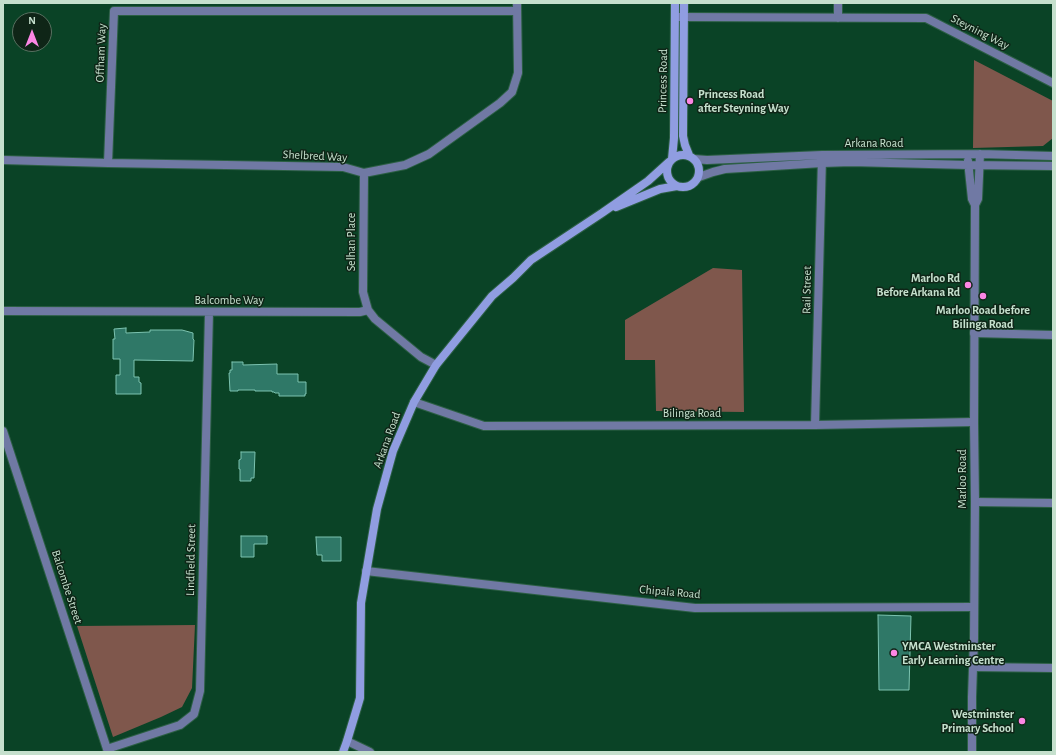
<!DOCTYPE html>
<html>
<head>
<meta charset="utf-8">
<style>
  body { margin:0 }
  #map { position:relative; width:1056px; height:755px; overflow:hidden; background:#0a4326; font-family:"Alegreya Sans",sans-serif }
  canvas { display:block }
  .frame { position:absolute; inset:0; border:4px solid #c5e0cd; pointer-events:none }
  .north { position:absolute; left:12px; top:12px; width:40px; height:40px; box-sizing:border-box; background:#0f2517; border:1px solid #587060; border-radius:50%; rotate:0deg; font-size:11px; font-weight:700; line-height:16px; text-align:center; color:#c5e0cd }
  .north::after { content:''; display:block; margin:auto; width:14px; height:18px; background:#fc86e4; clip-path:polygon(50% 0,100% 100%,50% 72%,0 100%) }
</style>
</head>
<body>
<div id="map">
<canvas width="1056" height="755"></canvas>
<div class="frame"></div>
<div class="north">N</div>
</div>
<script>
const ctx = document.querySelector('canvas').getContext('2d');
ctx.lineJoin = 'round';
function fill(path, color) {
  ctx.fillStyle = color;
  ctx.fill(path, 'evenodd');
}
function toPath(rows) {
  const path = new Path2D();
  for (const r of rows) {
    if (r.length === 3) {
      path.moveTo(r[0] + r[2], r[1]);
      path.arc(r[0], r[1], r[2], 0, 2 * Math.PI);
      continue;
    }
    path.moveTo(r[0], r[1]);
    for (let i = 2; i < r.length; i += 2) path.lineTo(r[i], r[i + 1]);
  }
  return path;
}
function trace(path, color, width, dash) {
  ctx.strokeStyle = color;
  ctx.lineWidth = width;
  ctx.lineCap = dash ? 'butt' : 'round';
  ctx.setLineDash(dash || []);
  ctx.stroke(path);
}
function write(font, color, halo, rows, align = 'center') {
  ctx.font = font + ' "Alegreya Sans",sans-serif';
  ctx.lineWidth = 3;
  ctx.setLineDash([]);
  ctx.textBaseline = 'middle';
  ctx.strokeStyle = halo;
  ctx.fillStyle = color;
  for (const [text, x, y, turn = 0] of rows) {
    ctx.save();
    ctx.translate(x, y);
    ctx.rotate((+turn || 0) * Math.PI / 180);
    ctx.textAlign = isNaN(turn) ? turn : align;
    if (halo) ctx.strokeText(text, 0, 0);
    ctx.fillText(text, 0, 0);
    ctx.restore();
  }
}
const green = toPath([
  [974,60,1053,101,1053,138,1043,146,973,148],
  [713,268,742,270,744,412,656,411,655,360,625,360,625,320],
  [195,625,192,688,182,707,161,717,113,737,77,626]
]);
const building = toPath([
  [126,328,126,333,150,332,150,330,182,330,193,333,193,339,194,340,193,361,134,360,134,377,139,377,139,382,141,383,141,394,116,394,116,375,120,375,120,359,113,359,113,339,115,339,114,329,126,328],
  [232,362,243,362,243,365,277,364,277,374,298,374,298,382,306,382,306,394,305,394,305,396,279,396,279,393,275,393,274,392,272,392,272,391,255,391,255,390,238,390,238,391,230,391,229,373,230,373,230,370,232,370,232,362],
  [241,452,255,452,254,478,251,478,251,481,240,481,240,469,239,469,239,460,241,459,241,452],
  [241,536,267,536,267,544,254,544,254,557,241,557,241,536],
  [316,537,341,537,341,561,322,561,322,555,317,555,316,537],
  [878,615,911,616,909,690,879,690,878,615]
]);
const minor = toPath([
  [678,17,926,18,1053,83],
  [838,18,838,3],
  [3,160,108,163,343,167,364,173,405,165,429,154,500,103,512,92,518,73,517,3],
  [108,163,114,11,517,11],
  [364,173,363,292,368,310],
  [3,311,360,312,368,310,375,319,421,357,436,365],
  [974,333,1053,335],
  [414,402,484,426,815,425,974,422],
  [815,425,822,158],
  [3,431,108,752],
  [975,502,1053,503],
  [366,571,695,608,974,607],
  [973,667,1053,668],
  [347,741,370,752],
  [107,749,180,725,194,714,200,691,209,312]
]);
const tertiary = toPath([
  [694,159,707,160,822,155,980,154,1053,156],
  [968,161,972,199,975,205],
  [699,177,713,172,725,169,822,163,851,162,968,165,1053,166],
  [972,752,972,697,974,638,975,502,974,422,975,205,978,199,980,154]
]);
const secondary = toPath([
  [684,3,683,136,685,145,689,155],
  [683,171,16],
  [672,159,674,138,675,3],
  [616,207,660,189,677,186],
  [343,752,347,741,360,698,361,603,377,509,393,451,414,402,436,365,492,296,513,278,531,260,602,213,648,181,669,162]
]);
const markers = [
  [690,101,4,"#fc86e4"],
  [968,285,4,"#fc86e4"],
  [983,296,4,"#fc86e4"],
  [894,653,4,"#fc86e4"],
  [1022,721,4,"#fc86e4"]
];
const streetNames = [
  ["Steyning Way",980,32,27],
  ["Offham Way",101,53,-88],
  ["Princess Road",663,81,-89],
  ["Arkana Road",874,143],
  ["Shelbred Way",315,156,3],
  ["Selhan Place",351,242,-90],
  ["Rail Street",807,290,-89],
  ["Balcombe Way",229,300],
  ["Bilinga Road",692,413],
  ["Arkana Road",387,440,-70],
  ["Marloo Road",962,479,-90],
  ["Lindfield Street",191,560,-89],
  ["Balcombe Street",67,587,72],
  ["Chipala Road",670,592,5]
];
const poiNames = [
  ["Princess Road",698,94],
  ["after Steyning Way",698,108],
  ["Marloo Rd",960,278,"right"],
  ["Before Arkana Rd",960,292,"right"],
  ["Marloo Road before",983,310,"center"],
  ["Bilinga Road",983,324,"center"],
  ["YMCA Westminster",902,646],
  ["Early Learning Centre",902,660],
  ["Westminster",1014,714,"right"],
  ["Primary School",1014,728,"right"]
];
fill(green, '#7f574c');
fill(building, '#2f7867');
trace(building, '#7cc3b0', 1);
trace(minor, '#2c5f44', 10);
trace(tertiary, '#2c5f44', 10);
trace(secondary, '#2c5f44', 10);
trace(minor, '#7079a4', 8);
trace(tertiary, '#7079a4', 8);
trace(secondary, '#909de1', 8);
for (const [x, y, r, color] of markers) {
  const dot = new Path2D();
  dot.arc(x, y, r, 0, 2 * Math.PI);
  ctx.fillStyle = color;
  ctx.fill(dot);
  trace(dot, '#0f2517', 1.5);
}
write('12px', '#c5e0cd', '#0f2517', streetNames);
write('bold 12px', '#c5e0cd', '#0f2517', poiNames, 'left');
</script>
</body>
</html>
